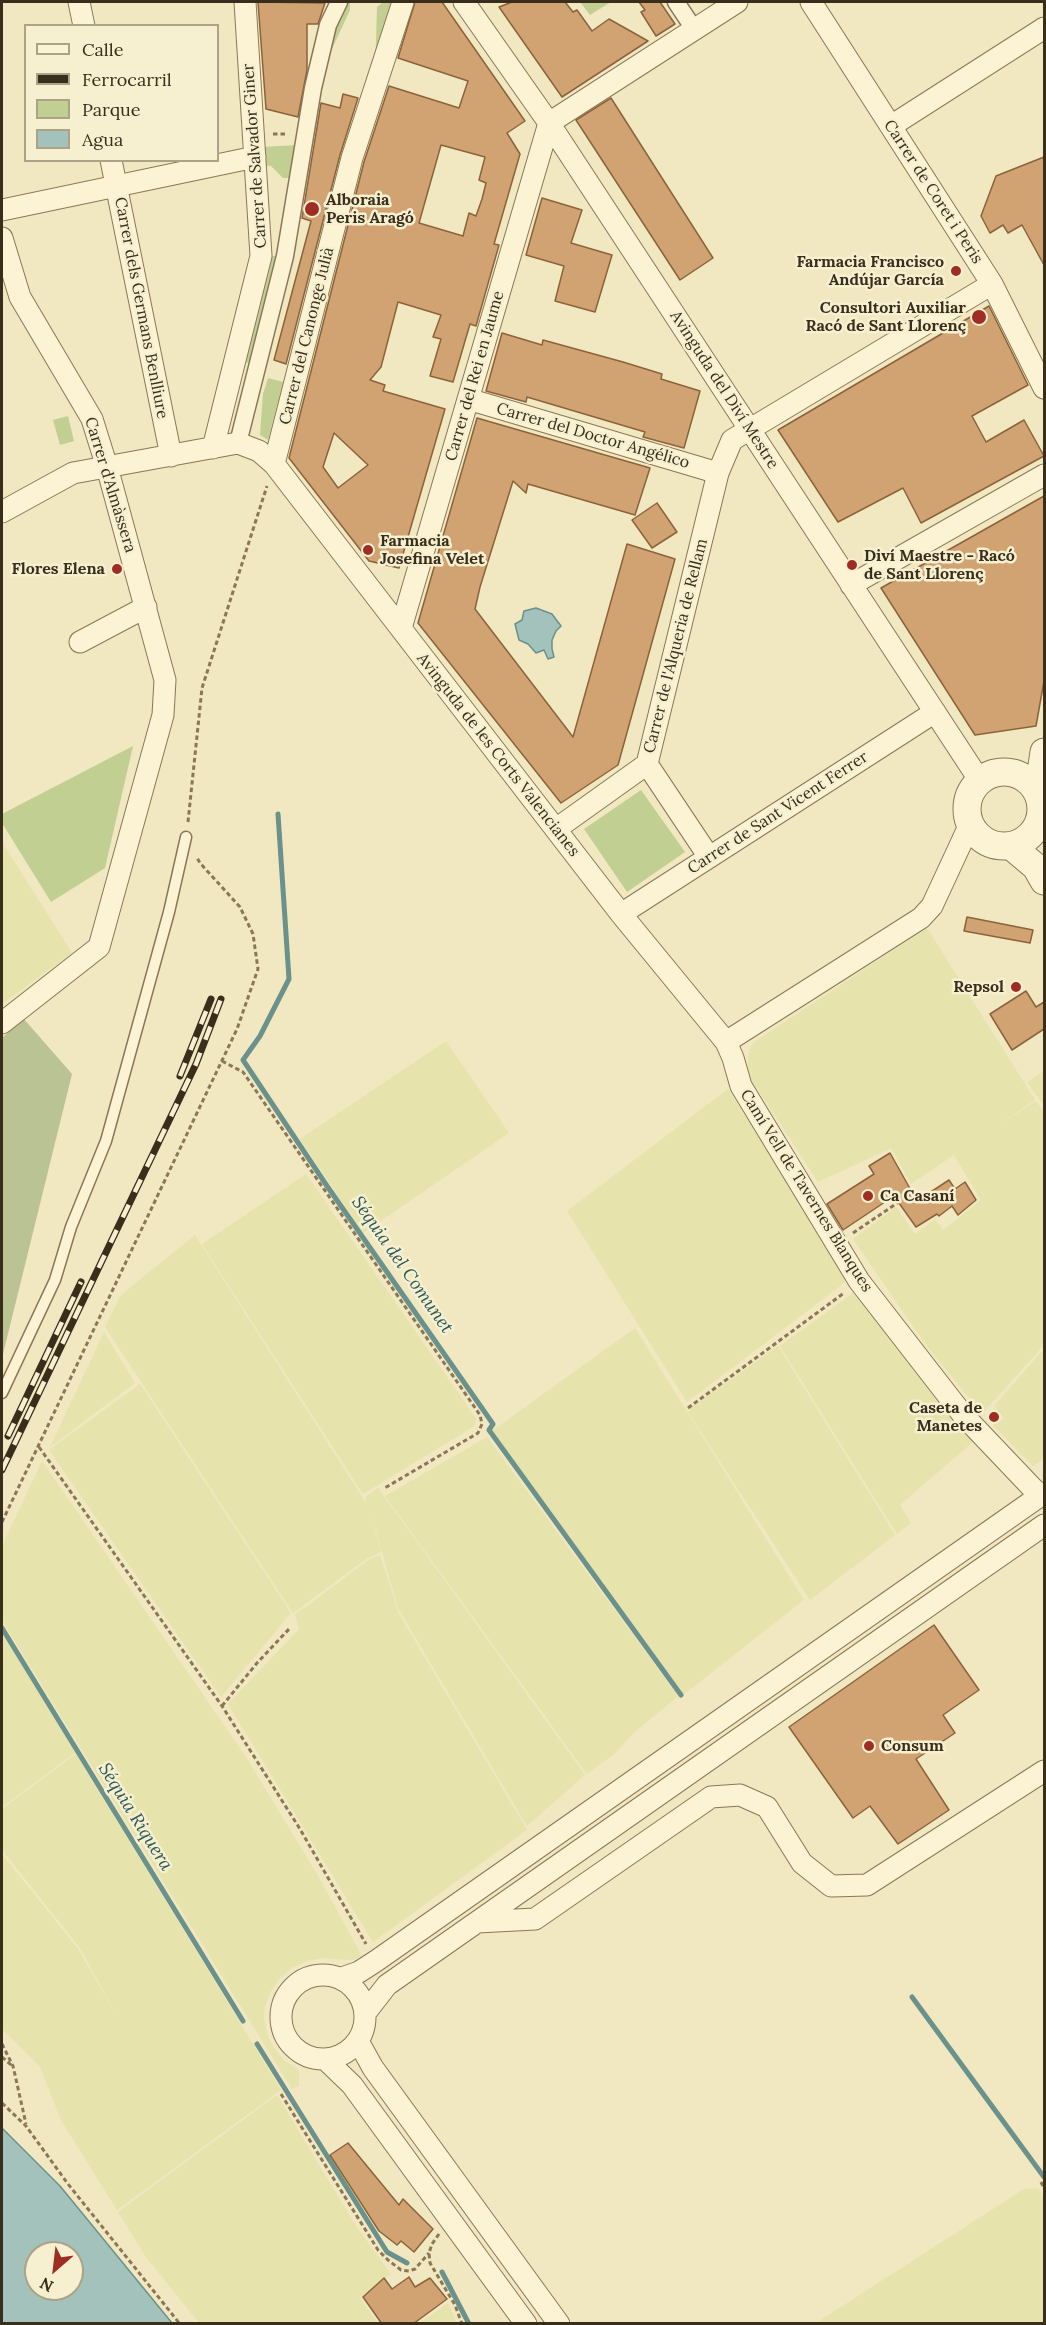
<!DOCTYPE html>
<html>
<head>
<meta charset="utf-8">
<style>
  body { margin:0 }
  #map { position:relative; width:1046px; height:2325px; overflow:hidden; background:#f1e7c0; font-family:Lora,serif }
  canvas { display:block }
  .frame { position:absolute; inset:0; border:3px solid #392d1c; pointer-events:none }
  .legend { position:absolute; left:24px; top:24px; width:195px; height:138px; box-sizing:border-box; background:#f7f0d0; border:2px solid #aba288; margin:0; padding:8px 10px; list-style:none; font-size:18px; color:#392d1c }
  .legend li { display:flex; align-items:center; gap:12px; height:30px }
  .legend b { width:30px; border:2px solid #aba288 }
  .north { position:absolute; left:24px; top:2241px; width:60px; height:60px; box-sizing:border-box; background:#f7f0d0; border:2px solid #aba288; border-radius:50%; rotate:208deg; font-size:16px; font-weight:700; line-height:24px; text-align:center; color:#392d1c }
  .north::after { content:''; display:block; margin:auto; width:21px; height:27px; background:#9e2e23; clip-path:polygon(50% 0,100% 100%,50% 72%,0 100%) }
</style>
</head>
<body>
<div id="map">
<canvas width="1046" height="2325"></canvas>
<div class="frame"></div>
<ul class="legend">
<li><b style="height:8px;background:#fbf3d4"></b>Calle</li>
<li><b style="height:8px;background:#392d1c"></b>Ferrocarril</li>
<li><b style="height:16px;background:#c2cf93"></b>Parque</li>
<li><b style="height:16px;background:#a3c2bc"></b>Agua</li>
</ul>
<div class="north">N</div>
</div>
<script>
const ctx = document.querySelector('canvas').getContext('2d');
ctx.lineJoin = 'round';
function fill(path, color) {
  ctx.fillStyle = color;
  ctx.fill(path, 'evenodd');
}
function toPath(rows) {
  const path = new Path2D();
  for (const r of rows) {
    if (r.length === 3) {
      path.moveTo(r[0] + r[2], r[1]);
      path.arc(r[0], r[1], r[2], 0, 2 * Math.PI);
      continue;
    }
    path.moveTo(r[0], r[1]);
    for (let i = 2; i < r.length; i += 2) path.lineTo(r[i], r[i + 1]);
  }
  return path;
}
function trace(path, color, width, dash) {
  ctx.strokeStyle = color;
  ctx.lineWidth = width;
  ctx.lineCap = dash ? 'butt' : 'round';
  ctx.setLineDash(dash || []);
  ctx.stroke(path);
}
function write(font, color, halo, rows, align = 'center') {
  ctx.font = font + ' Lora,serif';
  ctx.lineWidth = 5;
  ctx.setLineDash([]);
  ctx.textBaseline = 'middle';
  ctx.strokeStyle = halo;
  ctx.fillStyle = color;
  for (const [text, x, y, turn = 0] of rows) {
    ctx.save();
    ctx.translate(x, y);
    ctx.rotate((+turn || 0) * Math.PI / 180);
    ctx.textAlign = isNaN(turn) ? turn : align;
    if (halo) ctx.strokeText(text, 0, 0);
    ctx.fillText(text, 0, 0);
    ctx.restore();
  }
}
const farmland = toPath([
  [2,842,72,953,2,1004],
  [927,928,1035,1100,996,1127,1036,1101,1044,1112,1044,1345,982,1414,926,1345,853,1239,896,1207,915,1234,935,1219,943,1230,981,1200,954,1155,911,1184,891,1148,818,1182,749,1076,747,1068,749,1051,754,1042],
  [446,1041,509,1133,363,1233,300,1139],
  [1044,1071,1044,1106,1027,1082],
  [728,1089,847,1277,843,1284,687,1402,567,1211],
  [306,1174,477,1420,473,1427,363,1494,202,1244],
  [195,1235,366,1503,366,1497,378,1488,585,1775,527,1826,398,1608,369,1507,381,1552,366,1559,293,1613,105,1327,121,1295],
  [857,1290,974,1441,900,1505,911,1523,897,1534,780,1346],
  [635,1328,804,1600,683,1695,492,1431],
  [104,1332,135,1383,50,1447],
  [778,1346,895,1535,810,1600,688,1412,692,1407],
  [1044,1349,1044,1459,1033,1466,993,1425,1004,1418,994,1406],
  [140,1384,291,1613,221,1697,49,1450],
  [487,1437,678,1696,635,1732,613,1755,587,1774,385,1496],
  [42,1461,246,1757,317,1874,362,1956,352,1960,323,1958,307,1961,292,1968,280,1978,271,1991,265,2006,264,2019,268,2036,274,2048,285,2061,299,2070,299,2086,292,2089,2,1621,2,1546],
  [380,1555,399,1614,527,1830,373,1942,228,1704,299,1629,295,1615,367,1561],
  [2,1631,76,1752,2,1807],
  [76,1754,281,2090,117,2210,61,2120,40,2067,2,2029,2,1854,78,1949,118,2018,80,1948,2,1850,2,1809],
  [277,2095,354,2223,391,2274,360,2298,378,2323,199,2323,146,2257,118,2212],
  [1038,2188,1044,2198,1044,2323,816,2323,1024,2189],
  [448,2303,457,2323,420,2323]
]);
const green = toPath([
  [343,2,350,2,350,10,327,60],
  [383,2,398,2,375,73,377,7],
  [580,2,611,2,590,15],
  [297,145,297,178,283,178,271,166,262,165,262,147],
  [269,256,279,256,251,364,243,361],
  [268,378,283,382,268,440,260,435,263,394],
  [68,416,74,441,60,445,53,420],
  [133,746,105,868,51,902,2,823,2,814],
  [641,790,685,852,627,892,584,829]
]);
const cemetery = toPath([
  [23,1018,72,1074,2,1358,2,1038]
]);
const water = toPath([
  [536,608,552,614,561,626,556,631,552,640,552,649,554,657,548,659,544,650,536,653,528,644,519,640,515,624,522,620,524,611,536,608],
  [2,2128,60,2186,172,2323,2,2323,2,2128],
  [36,2253,72,2253,72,2289,36,2289,36,2253]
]);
const stream = toPath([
  [278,814,289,979,260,1036,243,1060,327,1186,493,1424,489,1430,681,1695],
  [2,1628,243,2021],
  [912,1997,1044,2177],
  [257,2044,387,2252,407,2263],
  [442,2272,469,2324]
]);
const building = toPath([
  [258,2,325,3,318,24,307,24,307,70,298,117,266,109,258,2],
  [415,2,442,2,525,121,507,133,520,154,494,244,499,245,476,326,470,324,453,382,430,376,441,339,433,337,441,315,398,302,381,367,370,380,385,385,383,391,445,409,399,568,369,561,289,458,364,162,389,86,459,108,468,81,398,58,415,2],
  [441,145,485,157,479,180,486,183,482,199,476,216,469,213,463,236,419,223,441,145],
  [334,433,368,465,338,488,323,467,334,433],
  [512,2,565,2,573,12,577,10,592,31,609,19,648,41,562,97,499,7,512,2],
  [639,2,660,2,675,24,656,36,641,12,645,10,639,2],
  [343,94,358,98,340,155,286,364,274,360,311,221,302,218,321,103,340,108,343,94],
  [611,98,713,258,680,280,576,120,611,98],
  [1044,157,1044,265,1022,225,1008,233,1003,225,990,233,981,216,996,176,1044,157],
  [542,198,582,210,571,243,612,255,595,312,555,301,564,266,526,255,542,198],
  [989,306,1028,385,972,416,986,442,1024,420,1044,456,921,523,903,488,838,522,778,430,989,306],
  [502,333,542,345,543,340,623,362,662,374,661,379,700,391,684,448,643,437,645,432,527,397,526,402,486,391,502,333],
  [477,418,650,468,635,515,528,484,526,493,513,481,480,587,475,609,573,737,627,544,675,559,618,765,561,803,418,623,477,418],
  [1044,496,1044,681,1036,726,975,735,881,588,1044,496],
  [657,503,677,532,652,548,632,520,657,503],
  [967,917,1033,930,1030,943,964,931,967,917],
  [1026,991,1036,1007,1044,1002,1044,1029,1012,1050,990,1014,1026,991],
  [890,1153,917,1201,949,1180,955,1189,965,1182,976,1200,958,1215,952,1206,939,1216,937,1214,916,1227,894,1196,843,1230,827,1204,874,1174,869,1166,890,1153],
  [934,1625,979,1690,943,1715,955,1733,916,1759,949,1810,898,1844,870,1806,853,1818,789,1727,934,1625],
  [348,2143,399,2205,403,2199,433,2229,414,2252,401,2241,397,2245,379,2231,330,2155,348,2143],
  [409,2277,415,2287,430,2278,447,2299,413,2324,382,2324,363,2297,384,2278,392,2289,409,2277]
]);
const path = toPath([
  [273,134,288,134],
  [188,822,202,688,267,486],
  [222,1061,243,1072,480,1415,482,1424,478,1433,383,1489],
  [853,1233,915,1191],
  [688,1408,844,1293],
  [39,1447,222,1706,300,1829,366,1944],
  [2,1522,237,1029,258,969,253,934,240,907,200,863,196,856],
  [222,1706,257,1663,289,1629],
  [2,2044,13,2066,26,2124],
  [2,2057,11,2065],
  [281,2094,378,2250,388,2260,401,2270,409,2271,415,2269,429,2253],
  [2,2103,26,2126,68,2184,180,2324],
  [1041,2182,1044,2188],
  [439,2234,432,2244,429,2253,430,2263,455,2305,462,2324]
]);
const service = toPath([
  [2,1393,55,1280,71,1227,106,1141,169,912,186,837]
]);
const pedestrian = toPath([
  [676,2,694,29],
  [238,443,285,256,313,88,328,25,339,2]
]);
const minor = toPath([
  [79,2,84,26],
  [464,2,549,123,980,781],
  [811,2,992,284,1044,388],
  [891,126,1044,28],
  [111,160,171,456],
  [2,210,255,157],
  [2,238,20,297,92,419,107,467,165,680,163,715,99,947,2,1023],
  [468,399,718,473],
  [213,448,261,256,245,2],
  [274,464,352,158,403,2],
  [2,512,73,473,238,443,259,451,274,464,621,914,726,1042,733,1058,741,1086,859,1281,963,1415,1040,1496],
  [851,585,1044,475],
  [401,628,549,123,737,2],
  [80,642,146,607],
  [647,764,709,857],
  [556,829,647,764,718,473,732,440,992,284],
  [621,914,935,712],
  [726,1042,921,918,932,906,970,824],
  [477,1922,535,1919,711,1797,740,1795,767,1807,802,1863,831,1886,867,1885,1044,1771],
  [323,2017,42],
  [342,1978,359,1972,376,1961,1044,1493],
  [366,2012,387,1985,1044,1525],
  [358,2041,373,2068,559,2324],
  [325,2059,352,2085,526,2324]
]);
const tertiary = toPath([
  [1004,809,37],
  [1038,793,1044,752],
  [1011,846,1036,867,1044,881]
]);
const rail = toPath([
  [180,1076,211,999],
  [8,1436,81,1282],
  [2,1470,196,1064,221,999]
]);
const markers = [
  [312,209,8,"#9e2e23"],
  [956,271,6,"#9e2e23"],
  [979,317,8,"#9e2e23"],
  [368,550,6,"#9e2e23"],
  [852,565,6,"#9e2e23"],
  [117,569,6,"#9e2e23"],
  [1016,987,6,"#9e2e23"],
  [868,1196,6,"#9e2e23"],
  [994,1417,6,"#9e2e23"],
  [869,1746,6,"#9e2e23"]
];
const streetNames = [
  ["Carrer de Salvador Giner",255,156,-94],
  ["Carrer de Coret i Peris",933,192,57],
  ["Carrer dels Germans Benlliure",141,308,79],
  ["Carrer del Canonge Julià",307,336,-76],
  ["Carrer del Rei en Jaume",475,376,-74],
  ["Avinguda del Diví Mestre",724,390,57],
  ["Carrer del Doctor Angélico",593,436,16],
  ["Carrer d'Almàssera",110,485,73],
  ["Carrer de l'Alqueria de Rellam",676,646,-76],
  ["Avinguda de les Corts Valencianes",498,755,52],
  ["Carrer de Sant Vicent Ferrer",778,813,-33],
  ["Camí Vell de Tavernes Blanques",806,1191,58]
];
const poiNames = [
  ["Alboraia",326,200],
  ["Peris Aragó",326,218],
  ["Farmacia Francisco",944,262,"right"],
  ["Andújar García",944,280,"right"],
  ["Consultori Auxiliar",966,308,"right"],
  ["Racó de Sant Llorenç",966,326,"right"],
  ["Farmacia",380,541],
  ["Josefina Velet",380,559],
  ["Diví Maestre - Racó",864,556],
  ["de Sant Llorenç",864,574],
  ["Flores Elena",105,569,"right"],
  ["Repsol",1004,987,"right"],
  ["Ca Casaní",880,1196],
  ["Caseta de",982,1408,"right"],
  ["Manetes",982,1426,"right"],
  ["Consum",881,1746]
];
const waterNames = [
  ["Séquia del Comunet",402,1265,55],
  ["Séquia Riquera",135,1817,58]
];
fill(farmland, '#e7e3ad');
fill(green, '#c2cf93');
fill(cemetery, '#b9c393');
fill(water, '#a3c2bc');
trace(water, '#6a918b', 1.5);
trace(stream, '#6a918b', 5);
fill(building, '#d1a373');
trace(building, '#8b633b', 1.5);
trace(service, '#8b7757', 13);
trace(pedestrian, '#8b7757', 19);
trace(minor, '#8b7757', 23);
trace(tertiary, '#8b7757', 29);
trace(path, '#8b7757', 3, [4.5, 3]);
trace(service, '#fbf3d4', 10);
trace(pedestrian, '#fbf3d4', 16);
trace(minor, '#fbf3d4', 21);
trace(tertiary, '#fbf3d4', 27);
trace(rail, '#392d1c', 7);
trace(rail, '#f7f0d0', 4.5, [14]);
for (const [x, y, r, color] of markers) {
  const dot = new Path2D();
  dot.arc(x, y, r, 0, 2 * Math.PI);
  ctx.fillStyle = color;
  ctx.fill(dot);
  trace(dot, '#f7f0d0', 2);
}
write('16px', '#392d1c', '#f7f0d0', streetNames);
write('bold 16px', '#392d1c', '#f7f0d0', poiNames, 'left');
write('italic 18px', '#2a595a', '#f7f0d0', waterNames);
</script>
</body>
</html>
